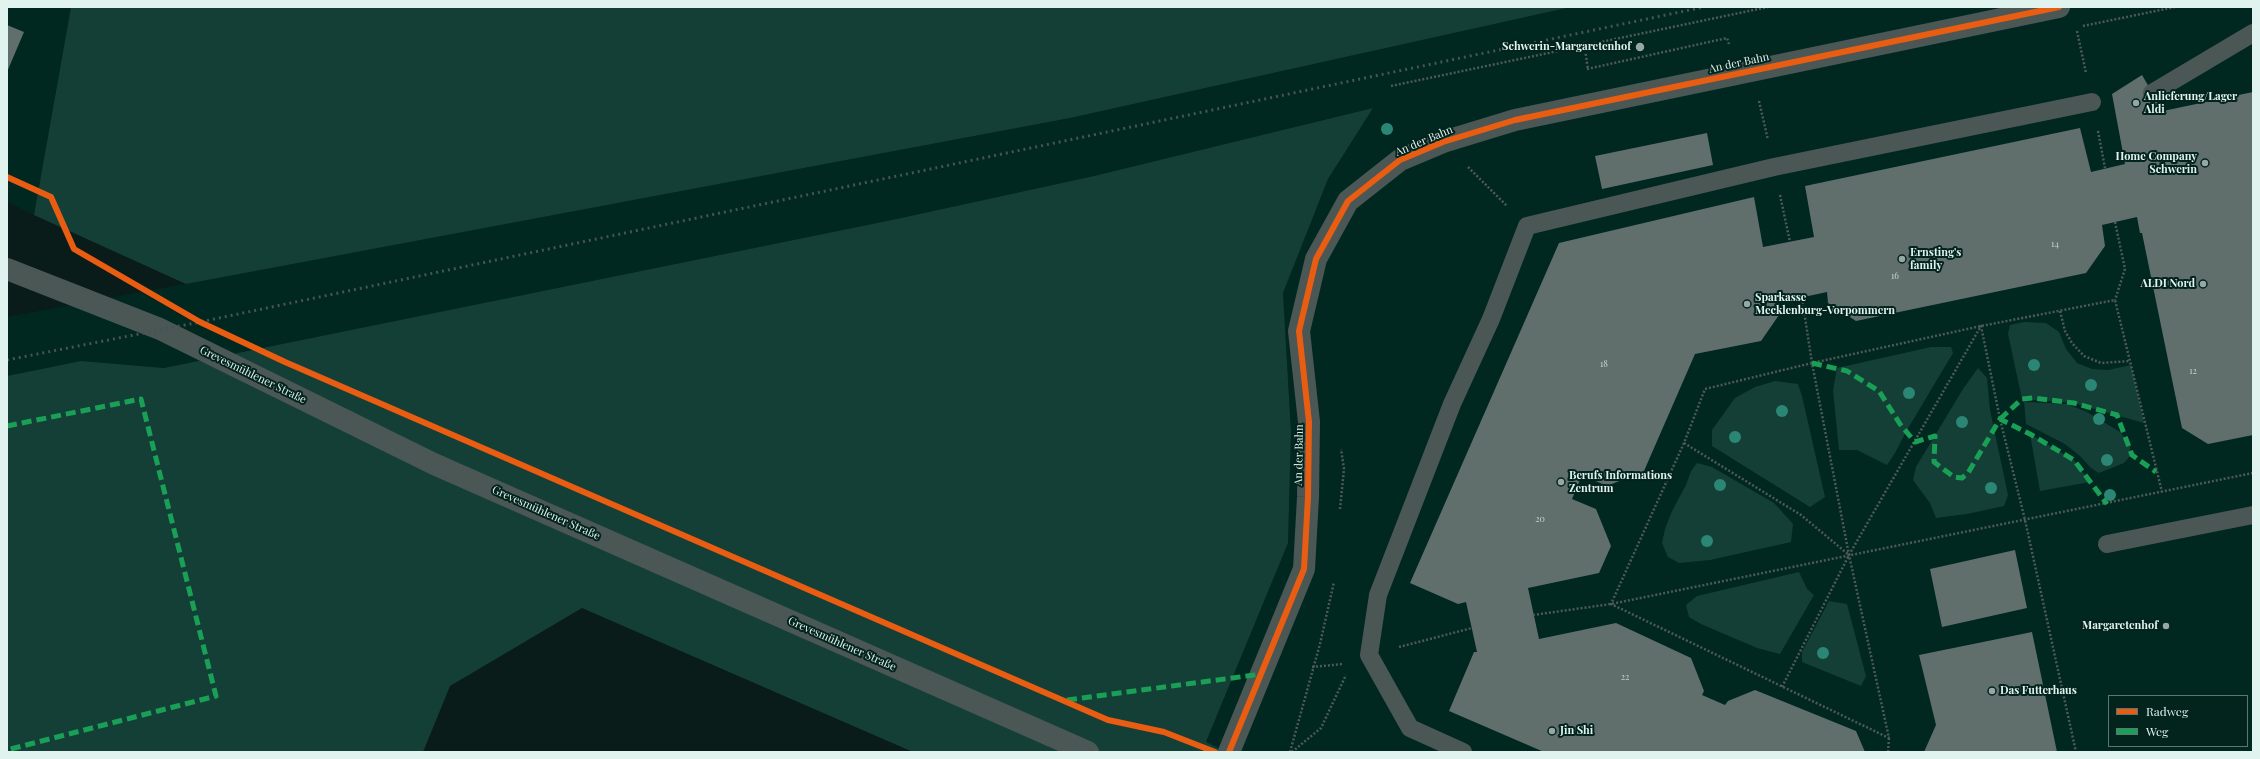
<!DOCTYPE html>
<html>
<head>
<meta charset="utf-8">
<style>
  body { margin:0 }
  #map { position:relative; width:2260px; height:759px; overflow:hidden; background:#0a1c19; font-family:"Playfair Display",serif }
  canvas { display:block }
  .frame { position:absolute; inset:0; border:8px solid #e1f3ee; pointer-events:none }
  .legend { position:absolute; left:2108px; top:695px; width:140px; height:52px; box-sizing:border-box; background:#03231d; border:1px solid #5c7671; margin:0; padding:5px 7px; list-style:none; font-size:12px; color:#e1f3ee }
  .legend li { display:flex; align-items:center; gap:8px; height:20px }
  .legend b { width:20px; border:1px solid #5c7671 }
</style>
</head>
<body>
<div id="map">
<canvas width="2260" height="759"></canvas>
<div class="frame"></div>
<ul class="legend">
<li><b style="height:5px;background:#e95d12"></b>Radweg</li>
<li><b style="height:5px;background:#1a9f57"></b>Weg</li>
</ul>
</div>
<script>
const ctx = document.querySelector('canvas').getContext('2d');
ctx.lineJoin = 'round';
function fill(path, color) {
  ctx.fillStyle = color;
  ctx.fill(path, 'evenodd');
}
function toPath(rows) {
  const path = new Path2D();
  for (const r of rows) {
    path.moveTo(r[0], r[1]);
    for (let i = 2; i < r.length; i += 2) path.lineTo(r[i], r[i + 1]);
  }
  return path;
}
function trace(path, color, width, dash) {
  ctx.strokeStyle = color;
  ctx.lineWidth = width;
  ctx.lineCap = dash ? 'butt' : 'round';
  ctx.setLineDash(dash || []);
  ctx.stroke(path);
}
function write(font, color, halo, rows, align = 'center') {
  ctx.font = font + ' "Playfair Display",serif';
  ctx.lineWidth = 4;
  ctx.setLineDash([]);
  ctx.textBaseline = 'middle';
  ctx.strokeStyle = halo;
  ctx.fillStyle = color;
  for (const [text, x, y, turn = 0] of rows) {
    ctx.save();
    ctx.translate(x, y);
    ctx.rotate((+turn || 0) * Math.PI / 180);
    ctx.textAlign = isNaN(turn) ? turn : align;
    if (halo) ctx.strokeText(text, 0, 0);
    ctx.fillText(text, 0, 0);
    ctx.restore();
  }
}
const built = toPath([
  [7,7,71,7,34,215,7,202],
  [1571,7,2253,7,2253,752,1226,752,1206,743,1288,543,1291,432,1283,293,1328,179,1373,108,1094,176,892,220,164,368,81,361,7,376,7,317,1070,118],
  [2109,696,2247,696,2247,746,2109,746]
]);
const green = toPath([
  [71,7,1571,7,1070,118,186,284,34,215],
  [1373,108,1328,179,1283,293,1291,432,1288,543,1206,742,1226,752,913,752,582,608,450,686,423,752,7,752,7,376,81,361,164,368,892,220,1094,176],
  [2024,322,2046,323,2059,332,2066,349,2077,363,2092,369,2108,370,2131,365,2144,423,2074,403,2022,399,2008,334,2010,325],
  [1931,347,1951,347,1953,353,1907,430,1895,453,1887,465,1857,450,1839,450,1833,390,1837,368],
  [1978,368,1987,378,1990,410,2008,495,2004,506,1967,514,1936,518,1930,503,1913,480,1916,467,1963,389],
  [1775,381,1798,384,1802,396,1825,497,1810,507,1712,446,1712,430,1735,398,1755,387],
  [2024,402,2067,404,2087,412,2120,432,2130,445,2131,455,2124,463,2099,473,2091,468,2080,456,2065,444,2026,424],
  [2030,434,2074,460,2090,482,2040,491],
  [1697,463,1712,467,1774,503,1793,524,1791,542,1710,560,1679,563,1668,557,1662,543,1665,529,1672,511,1686,485,1691,471],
  [1799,572,1807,589,1814,595,1780,654,1757,648,1701,624,1689,617,1686,605,1697,596],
  [1829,601,1847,604,1866,676,1861,686,1802,662,1802,652]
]);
const building = toPath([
  [7,25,24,32,7,72],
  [2142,75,2163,111,2253,92,2253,435,2208,444,2182,428,2142,233,2140,233,2137,217,2102,225,2105,246,2086,273,1856,321,1828,303,1827,292,1776,303,1779,315,1761,341,1695,354,1644,471,1607,486,1582,475,1572,499,1596,509,1611,546,1599,573,1528,588,1539,639,1616,623,1691,658,1704,691,1702,695,1725,705,1728,701,1755,690,1856,731,1865,752,1544,752,1449,711,1474,652,1477,652,1466,602,1458,604,1410,583,1559,243,1754,197,1763,247,1814,237,1805,186,2080,128,2091,172,2125,164,2112,94],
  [1707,133,1713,165,1602,189,1595,156],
  [2015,550,2027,608,1942,627,1930,569],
  [2032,632,2057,752,1924,752,1936,725,1919,655]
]);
const path = toPath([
  [2083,26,2175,7],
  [2077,31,2086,73],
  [1584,42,1588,70],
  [1587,69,1727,38,1729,44],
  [1391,86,1768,7],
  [1759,101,1768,140],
  [2098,131,2105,168],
  [1468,167,1507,206],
  [1780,195,1790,242],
  [2115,222,2125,269,2115,300],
  [1802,298,1812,363,1849,555,1889,738,1611,604,1684,443,1705,389,1812,363,1981,326,2115,300,2162,492],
  [2060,311,2065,331,2072,343,2084,356,2101,363,2130,361],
  [1684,443,1801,515,1849,555],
  [1340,509,1344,469,1341,449],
  [1533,615,1611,604,2253,473],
  [1399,647,1472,628],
  [1312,667,1343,664],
  [1782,687,1849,555,1981,326,2000,419,2025,520,2076,752],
  [1290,752,1320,644,1334,582],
  [1292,752,1321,728,1346,675],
  [1888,752,1889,738]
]);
const lane = toPath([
  [2152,93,2253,33],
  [2107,544,2253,515],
  [1463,752,1410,728,1369,655,1378,595,1452,404,1491,319,1527,226,1774,167,2092,102]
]);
const street = toPath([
  [1229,752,1304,569,1308,497,1309,422,1299,331,1316,259,1348,201,1400,160,1443,142,1515,120,2059,7]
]);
const secondary = toPath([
  [7,269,160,329,434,464,1088,752]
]);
const rail = toPath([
  [7,360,200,322,1704,7]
]);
const quiet = toPath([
  [1812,363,1847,371,1879,391,1900,424,1915,442,1935,436,1934,462,1954,477,1962,478,1968,473,2000,419,2030,434,2074,460,2107,504],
  [2000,419,2022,399,2033,398,2074,403,2117,415,2132,455,2156,472],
  [7,426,141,399,216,696,7,750],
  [1067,700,1262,674]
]);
const cycleway = toPath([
  [7,177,51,197,74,249,200,322,285,362,1108,720,1164,732,1215,752],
  [1229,752,1304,569,1308,497,1309,422,1299,331,1316,259,1348,201,1400,160,1443,142,1515,120,2059,7]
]);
const trees = [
  [1387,129],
  [2034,365],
  [2091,385],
  [1909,393],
  [1782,411],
  [2099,419],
  [1962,422],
  [1735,437],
  [2107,460],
  [1720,485],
  [1991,488],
  [2110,495],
  [1707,541],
  [1823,653]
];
const markers = [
  [1640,47,5,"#96a8a3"],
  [2136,103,4,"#96a8a3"],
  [2205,163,4,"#96a8a3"],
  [1902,259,4,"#96a8a3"],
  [2203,284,4,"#96a8a3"],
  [1747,304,4,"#96a8a3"],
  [1561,482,4,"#96a8a3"],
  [2166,626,4,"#96a8a3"],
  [1992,691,4,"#96a8a3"],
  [1552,731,4,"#96a8a3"]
];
const numberNames = [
  ["14",2055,244],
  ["16",1895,276],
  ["18",1604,364],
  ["12",2193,371],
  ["20",1540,519],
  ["22",1625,677]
];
const poiNames = [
  ["Schwerin-Margaretenhof",1631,47,"right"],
  ["Anlieferung/Lager",2144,97],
  ["Aldi",2144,110],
  ["Home Company",2197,157,"right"],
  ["Schwerin",2197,170,"right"],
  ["Ernsting's",1910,253],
  ["family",1910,266],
  ["ALDI Nord",2195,284,"right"],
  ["Sparkasse",1755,298],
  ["Mecklenburg-Vorpommern",1755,311],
  ["Berufs Informations",1569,476],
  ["Zentrum",1569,489],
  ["Margaretenhof",2158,626,"right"],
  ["Das Futterhaus",2000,691],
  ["Jin Shi",1560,731]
];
const streetNames = [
  ["An der Bahn",1739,63,-12],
  ["An der Bahn",1424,141,-23],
  ["Grevesmühlener Straße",253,375,26],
  ["An der Bahn",1299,455,-89],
  ["Grevesmühlener Straße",546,513,24],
  ["Grevesmühlener Straße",842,644,24]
];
fill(built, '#012721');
fill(green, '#143f37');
fill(building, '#606f6c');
trace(path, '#4f5a58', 2.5, [2, 2]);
trace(lane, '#4a5754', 18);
trace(street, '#4a5754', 22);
trace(secondary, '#4a5754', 22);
trace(rail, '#465452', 3, [2, 4]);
trace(quiet, '#1a9f57', 5, [10, 5]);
trace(cycleway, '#e95d12', 6);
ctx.fillStyle = '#2c8676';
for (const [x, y] of trees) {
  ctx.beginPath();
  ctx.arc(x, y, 6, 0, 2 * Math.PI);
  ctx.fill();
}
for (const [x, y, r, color] of markers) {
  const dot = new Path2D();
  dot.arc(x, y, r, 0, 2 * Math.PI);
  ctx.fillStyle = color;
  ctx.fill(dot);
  trace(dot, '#03231d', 1.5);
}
write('9px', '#c1d2ce', null, numberNames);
write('bold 11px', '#e1f3ee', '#03231d', poiNames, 'left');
write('11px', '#e1f3ee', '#03231d', streetNames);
</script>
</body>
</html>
